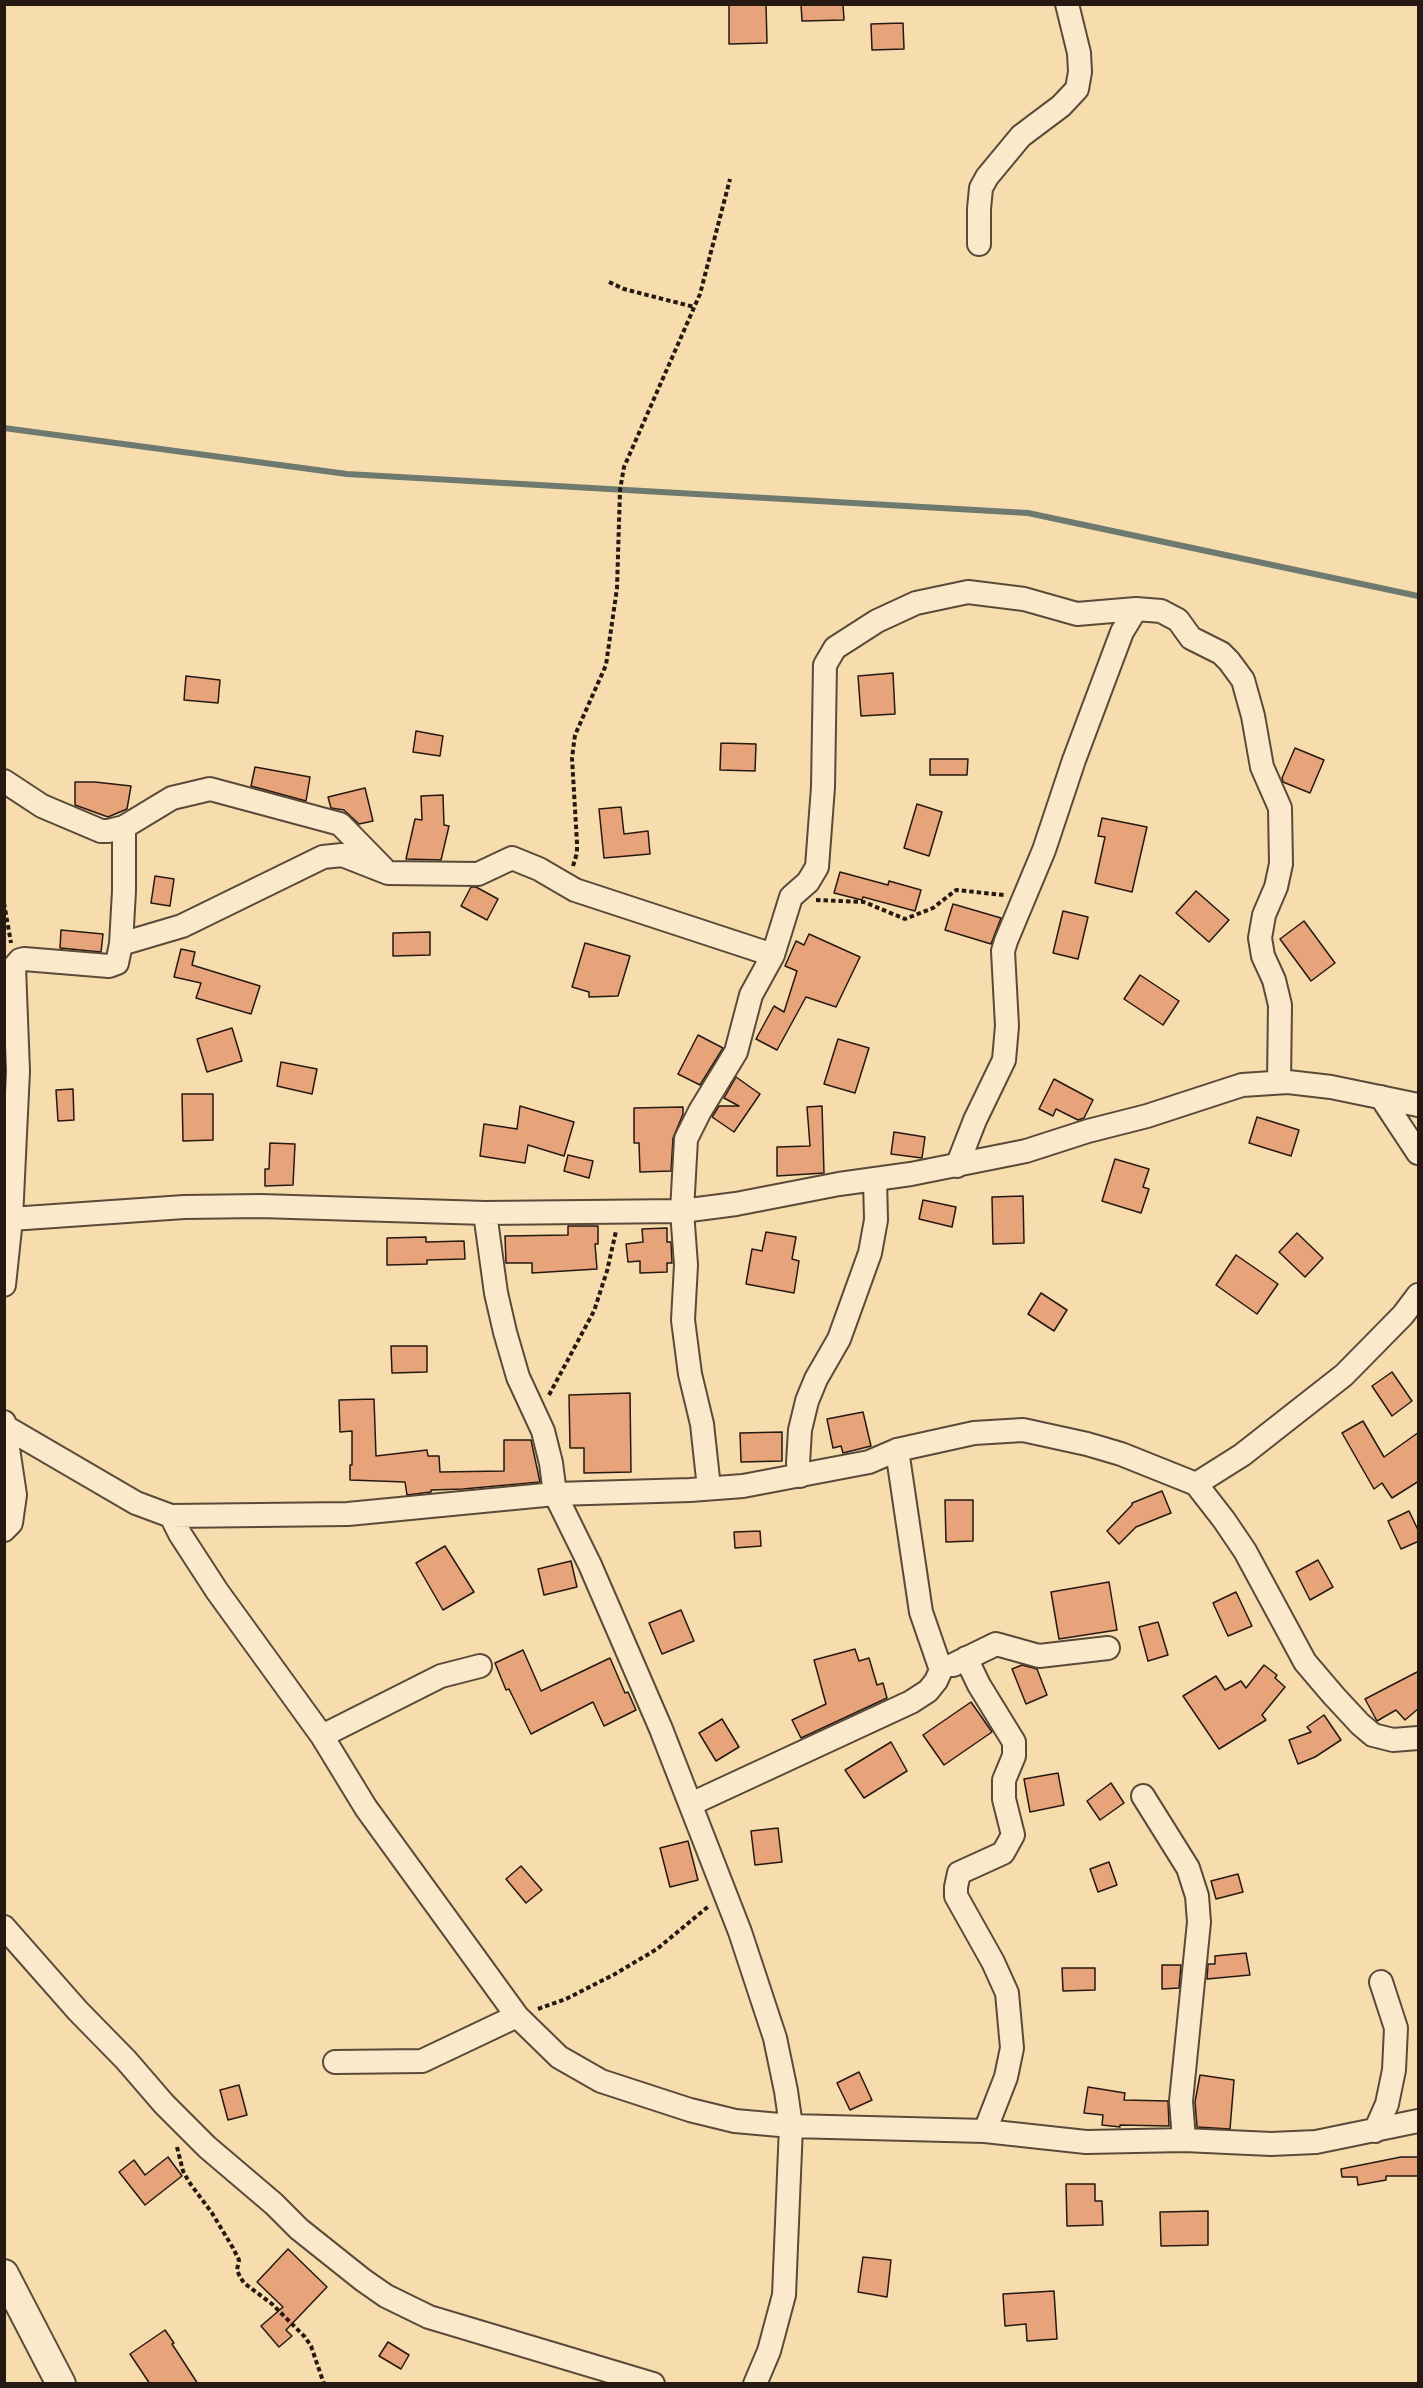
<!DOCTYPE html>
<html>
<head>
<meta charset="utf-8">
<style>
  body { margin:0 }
  #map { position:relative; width:1423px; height:2388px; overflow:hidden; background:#f7ddad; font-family:"IM FELL Great Primer",serif }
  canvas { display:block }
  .frame { position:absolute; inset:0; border:6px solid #251912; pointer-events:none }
</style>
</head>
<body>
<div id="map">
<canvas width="1423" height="2388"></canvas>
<div class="frame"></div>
</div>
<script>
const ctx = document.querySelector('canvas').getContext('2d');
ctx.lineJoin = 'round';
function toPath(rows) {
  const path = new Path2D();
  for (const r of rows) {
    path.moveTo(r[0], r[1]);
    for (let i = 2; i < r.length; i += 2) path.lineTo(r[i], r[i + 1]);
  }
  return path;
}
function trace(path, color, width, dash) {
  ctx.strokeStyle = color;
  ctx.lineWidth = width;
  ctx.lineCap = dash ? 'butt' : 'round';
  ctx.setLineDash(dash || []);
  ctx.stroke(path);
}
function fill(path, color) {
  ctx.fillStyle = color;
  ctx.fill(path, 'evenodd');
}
const stream = toPath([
  [4,428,347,474,1028,513,1418,596]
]);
const building = toPath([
  [729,4,766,4,767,43,729,44,729,4],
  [801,4,843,4,844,20,802,21,801,4],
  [903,23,904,49,872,50,871,24,903,23],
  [893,673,895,714,861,716,858,676,893,673],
  [186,676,220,680,218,703,184,700,186,676],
  [416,731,443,736,440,756,413,752,416,731],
  [721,743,756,744,755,771,720,770,721,743],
  [1295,748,1324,760,1310,793,1283,782,1282,778,1295,748],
  [930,759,968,759,967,775,930,775,930,759],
  [255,767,310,777,306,801,251,786,255,767],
  [75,782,95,782,131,786,127,809,108,817,75,805,75,782],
  [365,788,373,821,359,824,344,810,331,808,328,797,365,788],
  [443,795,444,825,449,826,441,860,406,859,415,819,422,820,421,796,443,795],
  [917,804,942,812,929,856,904,848,917,804],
  [621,807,624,834,648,831,650,854,604,858,599,809,621,807],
  [1102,818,1147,827,1132,892,1095,883,1105,837,1098,836,1102,818],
  [840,872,888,885,889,881,921,890,915,911,863,897,862,900,834,893,840,872],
  [155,876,174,879,170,906,151,903,155,876],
  [471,887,476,887,498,899,487,920,461,906,471,887],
  [1196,891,1229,920,1209,942,1176,913,1196,891],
  [953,904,1001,918,991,944,945,930,953,904],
  [1063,911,1088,917,1078,959,1053,953,1063,911],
  [1304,921,1335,963,1311,981,1280,939,1304,921],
  [61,930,103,934,101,952,60,948,61,930],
  [430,932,430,955,393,956,393,933,430,932],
  [809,934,860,957,836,1007,806,997,777,1050,756,1039,774,1006,784,1012,797,971,785,966,796,941,804,945,809,934],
  [585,943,630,956,618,996,589,997,589,992,572,987,585,943],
  [181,949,195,952,192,965,260,986,251,1014,196,998,201,983,174,977,181,949],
  [1140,975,1179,1001,1163,1025,1124,999,1140,975],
  [232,1028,242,1061,207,1072,197,1039,232,1028],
  [698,1035,723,1048,700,1085,678,1074,698,1035],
  [838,1039,869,1048,855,1093,824,1084,838,1039],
  [281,1062,317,1069,312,1094,277,1086,281,1062],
  [736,1077,760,1094,734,1132,712,1117,719,1106,739,1106,724,1098,736,1077],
  [1054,1079,1093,1100,1084,1118,1078,1120,1056,1109,1053,1116,1039,1109,1054,1079],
  [73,1089,74,1120,58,1121,56,1090,73,1089],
  [182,1094,213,1094,213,1140,183,1141,182,1094],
  [520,1106,574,1122,564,1156,528,1145,525,1163,480,1156,484,1124,517,1129,520,1106],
  [822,1106,824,1173,777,1176,777,1147,810,1146,807,1107,822,1106],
  [683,1107,683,1114,673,1138,671,1171,640,1172,639,1143,634,1143,634,1108,683,1107],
  [1257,1117,1299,1130,1291,1156,1249,1143,1257,1117],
  [894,1132,925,1137,922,1158,891,1154,894,1132],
  [270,1143,295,1144,293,1185,265,1186,265,1169,269,1169,270,1143],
  [568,1155,593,1161,589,1178,564,1171,568,1155],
  [1115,1159,1149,1169,1143,1187,1149,1189,1141,1213,1102,1201,1115,1159],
  [1023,1196,1024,1243,993,1244,992,1197,1023,1196],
  [923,1200,956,1207,952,1227,919,1219,923,1200],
  [568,1226,598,1226,598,1244,595,1244,597,1269,532,1273,532,1263,506,1263,505,1236,568,1235,568,1226],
  [667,1228,667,1242,671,1242,672,1263,667,1263,667,1272,640,1273,640,1261,628,1262,626,1244,643,1242,642,1229,667,1228],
  [766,1232,796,1237,792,1259,799,1261,794,1293,746,1284,752,1249,762,1251,766,1232],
  [1297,1233,1323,1258,1305,1277,1279,1252,1297,1233],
  [426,1237,426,1242,464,1241,465,1259,427,1260,427,1264,387,1265,387,1238,426,1237],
  [1236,1255,1278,1284,1257,1314,1216,1285,1236,1255],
  [1041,1293,1067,1310,1054,1331,1028,1314,1041,1293],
  [391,1346,427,1346,427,1372,392,1373,391,1346],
  [1392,1372,1412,1401,1392,1416,1372,1386,1392,1372],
  [630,1393,631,1472,584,1473,584,1448,570,1448,569,1395,630,1393],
  [374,1399,376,1456,427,1450,428,1456,439,1456,440,1472,504,1471,504,1440,531,1440,540,1482,463,1489,431,1490,431,1492,407,1495,405,1482,350,1480,350,1465,352,1465,352,1431,340,1432,339,1400,374,1399],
  [863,1412,871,1446,843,1453,841,1446,833,1448,827,1419,863,1412],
  [1363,1421,1384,1457,1419,1432,1419,1481,1392,1498,1382,1483,1374,1489,1342,1433,1363,1421],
  [782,1432,782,1461,741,1462,740,1433,782,1432],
  [1162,1491,1171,1513,1136,1527,1119,1544,1107,1531,1132,1505,1132,1503,1162,1491],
  [945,1500,973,1500,973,1541,946,1542,945,1500],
  [1409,1511,1419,1532,1419,1541,1401,1549,1388,1521,1409,1511],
  [760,1531,761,1546,735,1548,734,1532,760,1531],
  [445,1546,474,1592,443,1610,416,1563,445,1546],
  [1318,1560,1333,1587,1310,1600,1296,1572,1318,1560],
  [571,1561,577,1587,544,1595,538,1569,571,1561],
  [1109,1582,1117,1630,1059,1639,1051,1592,1109,1582],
  [1236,1592,1252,1626,1228,1636,1213,1603,1236,1592],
  [681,1610,694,1641,662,1654,649,1623,681,1610],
  [1158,1622,1168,1655,1148,1661,1139,1627,1158,1622],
  [855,1649,859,1661,869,1658,877,1685,883,1683,887,1698,801,1738,792,1720,826,1704,814,1660,855,1649],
  [523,1650,541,1691,610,1658,625,1693,628,1692,636,1710,604,1726,593,1702,531,1734,509,1689,506,1690,495,1663,523,1650],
  [1022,1665,1037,1669,1047,1695,1026,1704,1012,1669,1022,1665],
  [1264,1665,1277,1675,1275,1678,1285,1687,1262,1715,1266,1720,1219,1749,1183,1696,1216,1676,1225,1690,1241,1681,1246,1688,1264,1665],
  [1419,1671,1419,1708,1405,1720,1396,1710,1377,1721,1365,1699,1419,1671],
  [971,1702,992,1732,944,1765,923,1735,971,1702],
  [1324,1715,1341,1740,1315,1757,1298,1764,1289,1740,1311,1732,1307,1727,1324,1715],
  [722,1719,739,1747,716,1761,699,1733,722,1719],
  [891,1742,907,1771,864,1798,845,1770,891,1742],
  [1058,1773,1064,1805,1030,1812,1024,1779,1058,1773],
  [1111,1783,1124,1803,1100,1820,1087,1801,1111,1783],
  [778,1828,782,1862,755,1865,751,1831,778,1828],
  [688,1841,698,1880,670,1887,660,1848,688,1841],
  [1109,1862,1117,1885,1098,1892,1090,1869,1109,1862],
  [521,1866,542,1890,526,1903,506,1879,521,1866],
  [1238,1874,1243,1892,1216,1899,1211,1881,1238,1874],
  [1246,1953,1250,1975,1207,1979,1208,1964,1215,1964,1215,1956,1246,1953],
  [1162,1965,1181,1965,1179,1988,1162,1989,1162,1965],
  [1062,1968,1095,1968,1095,1990,1063,1991,1062,1968],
  [859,2072,872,2100,850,2110,837,2083,859,2072],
  [1200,2075,1234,2080,1230,2129,1197,2127,1195,2102,1200,2075],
  [239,2085,247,2115,228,2120,220,2090,239,2085],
  [1088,2087,1125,2093,1124,2100,1168,2101,1169,2126,1120,2125,1120,2127,1102,2125,1103,2115,1084,2113,1088,2087],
  [168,2157,182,2176,145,2205,119,2172,134,2160,145,2175,168,2157],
  [1401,2157,1419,2157,1419,2176,1386,2176,1386,2180,1358,2185,1357,2177,1342,2177,1341,2169,1401,2157],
  [1066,2184,1095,2184,1095,2201,1102,2201,1103,2225,1067,2226,1066,2184],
  [1208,2211,1208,2245,1161,2246,1160,2212,1208,2211],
  [288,2249,327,2287,286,2330,292,2336,279,2347,261,2326,283,2307,257,2282,288,2249],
  [863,2257,891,2260,887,2297,858,2292,863,2257],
  [1054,2291,1057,2339,1027,2341,1026,2324,1005,2326,1003,2294,1054,2291],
  [165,2330,174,2343,172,2344,198,2384,150,2384,130,2354,165,2330],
  [388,2342,409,2355,401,2369,379,2356,388,2342]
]);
const path = toPath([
  [609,282,624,289,694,307],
  [573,866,577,853,577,843,572,758,575,735,606,665,617,588,620,490,624,467,700,294,730,179],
  [816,900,864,902,905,919,933,908,956,890,1004,895],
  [4,903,11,943],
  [549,1395,594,1311,607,1271,616,1231],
  [538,2009,566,1999,615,1974,657,1949,710,1905],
  [177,2147,183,2171,189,2182,212,2213,233,2248,239,2260,237,2270,240,2277,244,2283,272,2304,305,2337,311,2346,324,2384]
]);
const minor = toPath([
  [979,244,979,209,981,188,987,177,1021,136,1061,106,1077,89,1080,72,1079,53,1067,4],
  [4,781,42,806,101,831,108,831,124,827,172,798,210,789,340,824,383,868],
  [121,944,182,926,323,857,342,855,388,873,478,874,512,858,539,869,575,890,773,955],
  [1381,1097,1418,1153],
  [957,1166,975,1120,1004,1060,1007,1026,1003,951,1006,941,1044,850,1074,760,1122,632,1136,609],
  [485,1213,496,1293,505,1332,518,1377,543,1431,551,1463,555,1494,590,1565,661,1729,740,1932,775,2038,786,2091,791,2126,784,2295,769,2351,755,2384],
  [11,1219,184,1207,260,1206,485,1213,682,1211,736,1204,839,1184,911,1174,1026,1151,1088,1131,1147,1116,1242,1085,1288,1082,1331,1087,1418,1105],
  [4,1285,11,1219,18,1071,14,967,20,960,24,959,109,966,117,963,121,944,124,891,124,827],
  [4,1422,15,1495,11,1523,4,1530],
  [4,1426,136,1503,171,1516,348,1514,555,1494,690,1490,743,1486,869,1462,897,1450,974,1433,1023,1430,1087,1444,1121,1454,1196,1484,1224,1520,1245,1551,1305,1662,1334,1696,1360,1724,1373,1735,1393,1740,1418,1738],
  [800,1476,798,1463,800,1430,807,1401,816,1379,839,1339,870,1253,876,1220,875,1179],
  [1196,1484,1242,1455,1344,1375,1403,1315,1418,1295],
  [709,1488,702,1424,690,1374,683,1320,686,1265,682,1211,686,1139,700,1111,736,1052,751,995,773,955,791,897,808,882,817,867,823,787,825,665,835,648,877,621,916,603,968,592,1024,599,1077,614,1136,609,1161,611,1178,620,1191,638,1221,653,1229,661,1243,680,1253,716,1262,767,1280,808,1281,864,1276,887,1264,915,1260,938,1263,956,1274,980,1280,1005,1279,1082],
  [171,1516,180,1534,217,1591,322,1736,366,1808,517,2016,559,2057,601,2081,690,2110,735,2121,791,2126,985,2131,1086,2142,1184,2140,1271,2144,1316,2142,1418,2121],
  [966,1658,979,1685,1014,1742,1014,1756,1004,1780,1004,1799,1013,1835,1003,1853,959,1873,956,1887,956,1896,993,1962,1007,1993,1012,2048,1006,2077,985,2131],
  [953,1665,996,1644,1039,1656,1108,1648],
  [322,1736,441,1676,480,1666],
  [1143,1796,1188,1868,1197,1896,1199,1922,1181,2101,1184,2140],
  [691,1804,911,1702,928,1691,936,1681,941,1670,921,1612,897,1450],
  [4,1927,78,2011,126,2060,164,2104,207,2147,274,2204,299,2229,363,2280,386,2296,429,2317,653,2384],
  [335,2062,422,2061,517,2016],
  [1375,2131,1387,2104,1394,2070,1396,2028,1381,1982]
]);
const tertiary = toPath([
  [4,2274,61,2384]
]);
trace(stream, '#6e7a70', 6);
fill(building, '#e7a379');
trace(building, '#251912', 1.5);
trace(minor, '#5a4a39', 26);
trace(tertiary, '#5a4a39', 32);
trace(path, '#251912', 4, [4.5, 3]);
trace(minor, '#fae9ca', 22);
trace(tertiary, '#fae9ca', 28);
</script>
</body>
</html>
